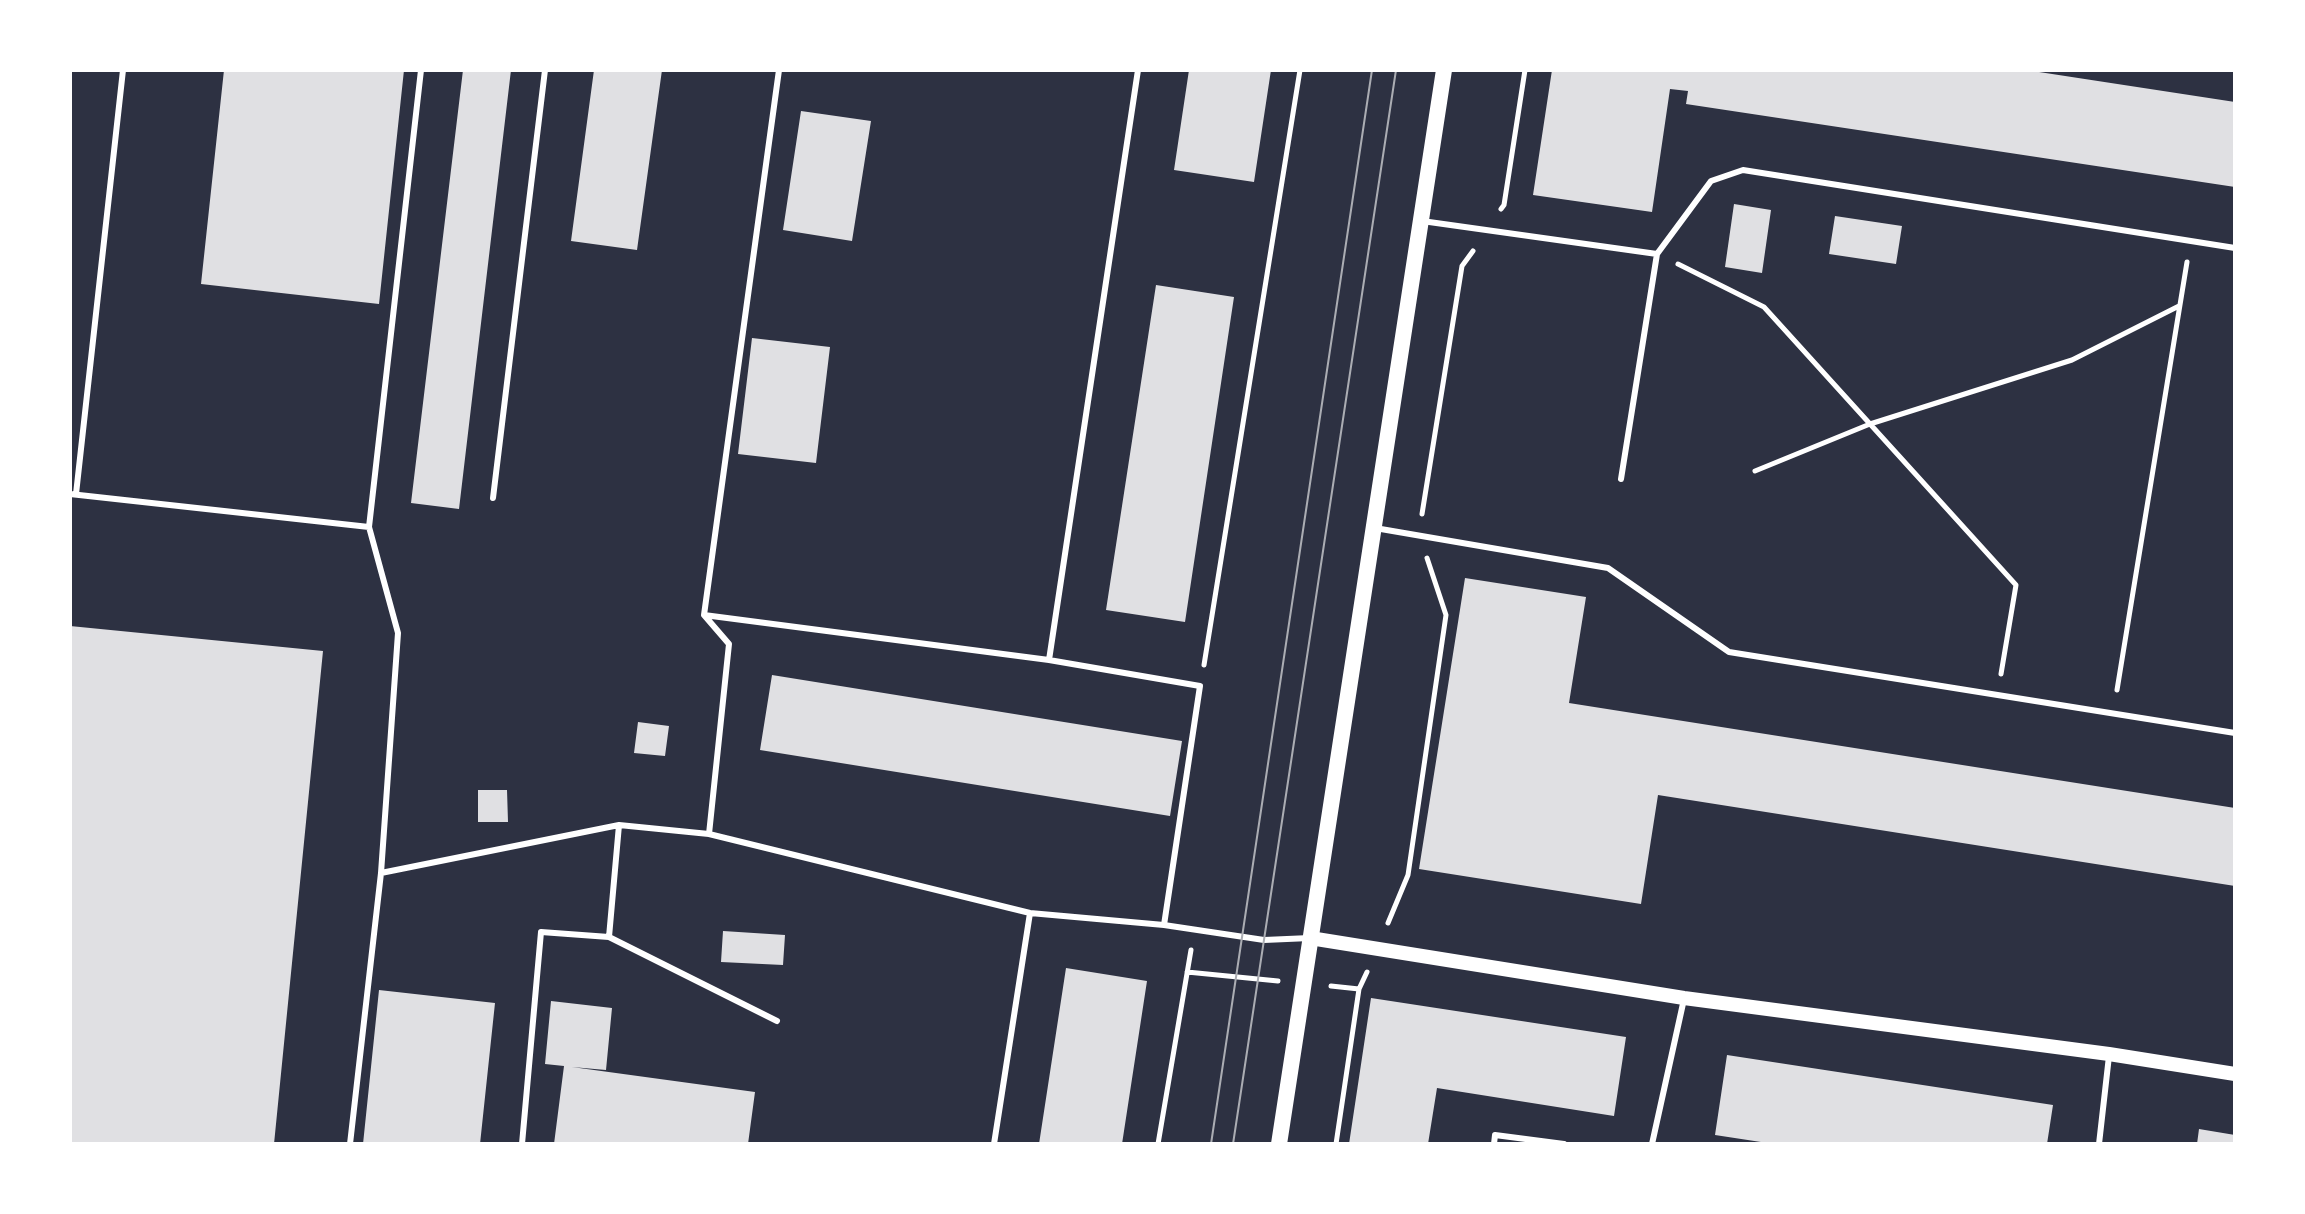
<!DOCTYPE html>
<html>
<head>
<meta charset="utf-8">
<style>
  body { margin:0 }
  #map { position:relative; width:2305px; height:1214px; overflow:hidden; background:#2d3142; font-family:Roboto,sans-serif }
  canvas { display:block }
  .frame { position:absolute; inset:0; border:72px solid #fff; pointer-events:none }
</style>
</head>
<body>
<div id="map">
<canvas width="2305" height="1214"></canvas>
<div class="frame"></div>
</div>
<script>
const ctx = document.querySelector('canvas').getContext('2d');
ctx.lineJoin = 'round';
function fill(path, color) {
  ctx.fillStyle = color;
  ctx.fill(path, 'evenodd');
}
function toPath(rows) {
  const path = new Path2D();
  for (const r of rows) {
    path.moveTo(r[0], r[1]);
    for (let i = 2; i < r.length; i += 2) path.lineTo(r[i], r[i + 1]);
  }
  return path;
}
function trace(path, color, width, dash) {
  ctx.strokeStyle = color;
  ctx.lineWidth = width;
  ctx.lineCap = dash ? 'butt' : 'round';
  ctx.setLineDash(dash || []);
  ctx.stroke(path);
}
const building = toPath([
  [224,70,404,70,379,304,201,284],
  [463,70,511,70,459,509,411,503],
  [594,70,662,70,637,250,571,241],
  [1189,70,1271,70,1254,182,1174,170],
  [1552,70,2026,70,2235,102,2235,187,1686,104,1688,91,1670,89,1652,212,1533,195],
  [801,111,871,121,852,241,783,230],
  [1734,204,1771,210,1762,273,1725,267],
  [1835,216,1902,226,1896,264,1829,254],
  [1156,285,1234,297,1185,622,1106,610],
  [752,338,830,347,816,463,738,454],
  [1465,578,1586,597,1569,703,2235,808,2235,886,1658,795,1641,904,1419,869],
  [70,626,323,651,274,1144,70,1144],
  [772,675,1182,741,1170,816,760,750],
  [638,722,669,726,665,756,634,753],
  [478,790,507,790,508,822,478,822],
  [723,931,785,935,783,965,721,962],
  [1066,968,1147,981,1122,1144,1039,1144],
  [379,990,495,1003,480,1144,363,1144],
  [1371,998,1626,1037,1614,1116,1437,1088,1428,1144,1349,1144],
  [551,1001,612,1008,606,1070,572,1067,755,1092,748,1144,554,1144,564,1066,545,1064],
  [1727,1055,2053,1105,2047,1144,1774,1144,1715,1135],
  [2199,1129,2235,1135,2235,1144,2197,1144]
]);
const path = toPath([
  [1501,209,1504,205,1525,70],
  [1678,264,1764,307,2016,585,2001,674],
  [1755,471,1870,424,2072,360,2179,306],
  [1422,514,1462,266,1473,251],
  [1204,665,1300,70],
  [2117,690,2187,262],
  [1388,923,1408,875,1446,615,1427,558],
  [1187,972,1278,981],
  [1331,986,1359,989],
  [1158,1144,1191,950],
  [1336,1144,1359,989,1367,972]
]);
const service = toPath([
  [1422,221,1657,254,1711,181,1743,170,2235,248],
  [1621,479,1657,254],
  [70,494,369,527,398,633,381,873,350,1144],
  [76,494,123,70],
  [493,498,545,70],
  [369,527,421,70],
  [1375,528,1608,568,1729,652,2235,733],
  [704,615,1049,660,1138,70],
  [1049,660,1200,686,1164,925],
  [709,834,729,644,704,615,779,70],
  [381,873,619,825,709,834,1030,913,1164,925,1264,940,1310,938],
  [609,937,619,825],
  [522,1144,541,932,609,937,777,1021],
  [994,1144,1030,913],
  [1494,1144,1495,1135,1564,1144],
  [1652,1144,1684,999],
  [2099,1144,2109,1056]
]);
const tertiary = toPath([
  [1310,938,1684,998,2109,1054,2235,1074]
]);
const secondary = toPath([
  [1279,1144,1444,70]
]);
const tram = toPath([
  [1211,1144,1372,70],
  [1233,1144,1396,70]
]);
fill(building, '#e0e0e3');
trace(path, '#fff', 5);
trace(service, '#fff', 6);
trace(tertiary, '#fff', 14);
trace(secondary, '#fff', 16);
trace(tram, '#abadb3', 2);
</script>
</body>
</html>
